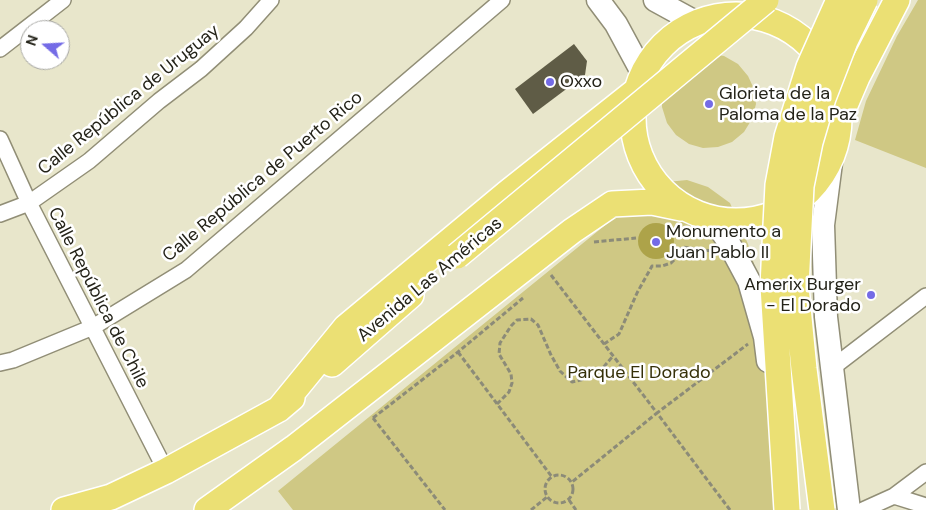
<!DOCTYPE html>
<html>
<head>
<meta charset="utf-8">
<style>
  body { margin:0 }
  #map { position:relative; width:926px; height:510px; overflow:hidden; background:#e8e6cb; font-family:"DM Sans",sans-serif }
  canvas { display:block }
  .north { position:absolute; left:20px; top:20px; width:50px; height:50px; box-sizing:border-box; background:#fff; border:1px solid #a7a7a3; border-radius:50%; rotate:289deg; font-size:14px; font-weight:700; line-height:20px; text-align:center; color:#242319 }
  .north::after { content:''; display:block; margin:auto; width:18px; height:22px; background:#746be6; clip-path:polygon(50% 0,100% 100%,50% 72%,0 100%) }
</style>
</head>
<body>
<div id="map">
<canvas width="926" height="510"></canvas>
<div class="north">N</div>
</div>
<script>
const ctx = document.querySelector('canvas').getContext('2d');
ctx.lineJoin = 'round';
function fill(path, color) {
  ctx.fillStyle = color;
  ctx.fill(path, 'evenodd');
}
function toPath(rows) {
  const path = new Path2D();
  for (const r of rows) {
    if (r.length === 3) {
      path.moveTo(r[0] + r[2], r[1]);
      path.arc(r[0], r[1], r[2], 0, 2 * Math.PI);
      continue;
    }
    path.moveTo(r[0], r[1]);
    for (let i = 2; i < r.length; i += 2) path.lineTo(r[i], r[i + 1]);
  }
  return path;
}
function trace(path, color, width, dash) {
  ctx.strokeStyle = color;
  ctx.lineWidth = width;
  ctx.lineCap = dash ? 'butt' : 'round';
  ctx.setLineDash(dash || []);
  ctx.stroke(path);
}
function write(font, color, halo, rows, align = 'center') {
  ctx.font = font + ' "DM Sans",sans-serif';
  ctx.lineWidth = 5;
  ctx.setLineDash([]);
  ctx.textBaseline = 'middle';
  ctx.strokeStyle = halo;
  ctx.fillStyle = color;
  for (const [text, x, y, turn = 0] of rows) {
    ctx.save();
    ctx.translate(x, y);
    ctx.rotate((+turn || 0) * Math.PI / 180);
    ctx.textAlign = isNaN(turn) ? turn : align;
    if (halo) ctx.strokeText(text, 0, 0);
    ctx.fillText(text, 0, 0);
    ctx.restore();
  }
}
const green = toPath([
  [918,0,926,0,926,168,855,140,866,101,897,36],
  [708,53,724,56,738,64,748,76,754,89,756,104,752,119,744,132,732,142,718,147,703,148,689,144,676,135,667,123,662,107,662,91],
  [687,180,708,187,730,203,748,244,771,321,781,510,293,510,278,491,657,183]
]);
const water = toPath([
  [656,241,18]
]);
const building = toPath([
  [574,44,587,61,585,75,533,114,515,89]
]);
const path = toPath([
  [594,242,636,238],
  [551,275,657,413,572,482],
  [604,344,619,334,637,293,652,266,662,266,671,263,678,256,682,247,711,251],
  [458,352,552,477],
  [497,404,509,392,512,383,511,374,499,354,500,343,511,326,517,320,531,319,538,325,551,355,560,371,572,382,585,379,601,370,613,356],
  [373,418,458,352,523,298],
  [373,418,445,510],
  [559,489,14],
  [569,500,576,510],
  [531,510,547,497],
  [730,510,657,413,748,344]
]);
const street = toPath([
  [0,49,63,0],
  [0,139,29,203,166,471],
  [0,214,29,203,89,161,159,101,201,69,246,28,271,0],
  [0,363,13,360,93,327,186,270,502,0],
  [832,368,926,296],
  [894,496,926,506],
  [863,510,894,496,926,472]
]);
const secondary = toPath([
  [598,0,616,24,643,74],
  [655,0,697,23],
  [832,155,823,225,826,317,849,510],
  [713,219,726,238,749,281,765,337,768,361]
]);
const primary = toPath([
  [736,118,103],
  [839,119,857,77,897,0],
  [332,364,411,295],
  [279,409,346,327,506,194,637,90],
  [64,510,111,497,166,471,279,409,292,398],
  [207,510,294,448,572,231,612,204,652,202,681,208]
]);
const primaryBridge = toPath([
  [457,256,766,0],
  [787,510,773,286,778,185,787,137,809,67,839,0],
  [822,510,804,369,796,287,801,186,810,142,823,98,845,41,865,0]
]);
const markers = [
  [550,82,5,"#746be6"],
  [709,104,5,"#746be6"],
  [656,242,5,"#746be6"],
  [871,295,5,"#746be6"]
];
const poiNames = [
  ["Oxxo",560,82],
  ["Glorieta de la",719,94],
  ["Paloma de la Paz",719,115],
  ["Monumento a",666,232],
  ["Juan Pablo II",666,253],
  ["Amerix Burger",861,285,"right"],
  ["- El Dorado",861,306,"right"]
];
const streetNames = [
  ["Calle República de Uruguay",129,100,-39],
  ["Calle República de Puerto Rico",263,177,-40],
  ["Avenida Las Américas",430,280,-40],
  ["Calle República de Chile",98,298,63]
];
const parkNames = [
  ["Parque El Dorado",639,373]
];
fill(green, '#cfc884');
fill(water, '#ada349');
fill(building, '#5f5c46');
trace(street, '#918e76', 18);
trace(secondary, '#918e76', 25);
trace(primary, '#fff', 28);
trace(path, '#8c8b78', 3, [5, 2.5]);
trace(street, '#fff', 15);
trace(secondary, '#fff', 22);
trace(primary, '#ebe074', 25);
trace(primaryBridge, '#fff', 28, []);
trace(primaryBridge, '#ebe074', 25);
for (const [x, y, r, color] of markers) {
  const dot = new Path2D();
  dot.arc(x, y, r, 0, 2 * Math.PI);
  ctx.fillStyle = color;
  ctx.fill(dot);
  trace(dot, '#fff', 2);
}
write('18px', '#242319', '#fff', poiNames, 'left');
write('18px', '#242319', '#fff', streetNames);
write('18px', '#353008', '#fff', parkNames);
</script>
</body>
</html>
